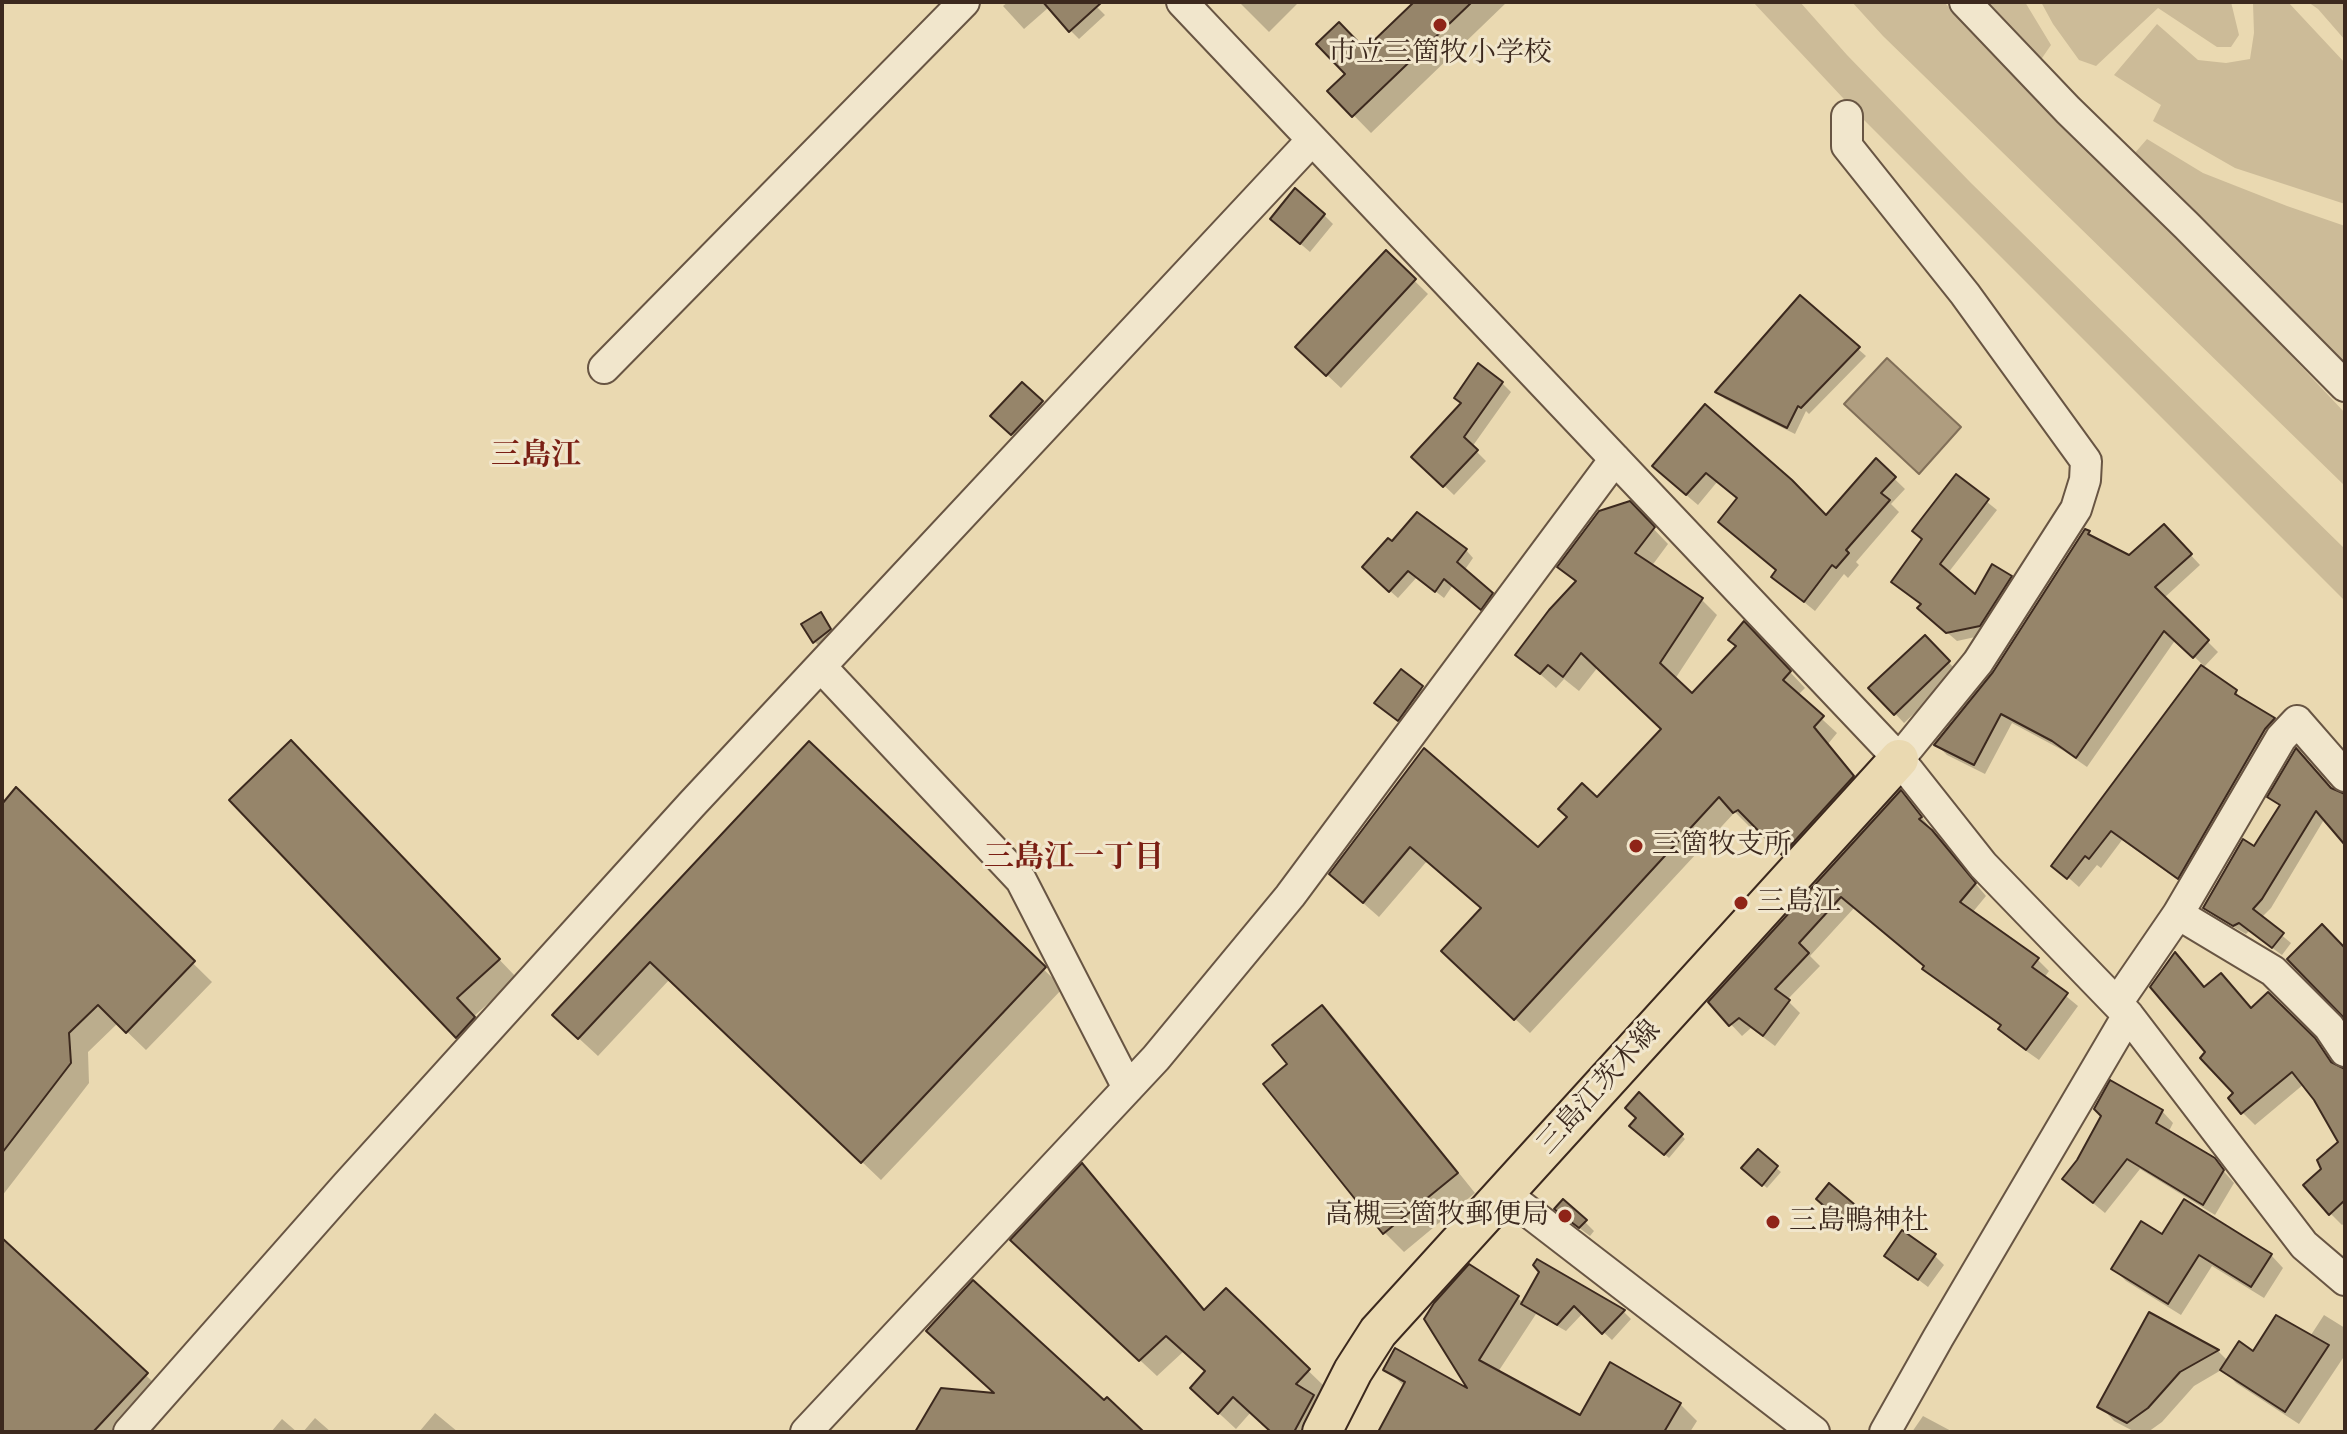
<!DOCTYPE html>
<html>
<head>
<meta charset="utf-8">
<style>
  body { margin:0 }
  #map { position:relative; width:2347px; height:1434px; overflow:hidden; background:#ead9b1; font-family:Alegreya,serif }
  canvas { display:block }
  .frame { position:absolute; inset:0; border:4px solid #3c291e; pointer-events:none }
</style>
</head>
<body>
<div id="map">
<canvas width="2347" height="1434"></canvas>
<div class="frame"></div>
</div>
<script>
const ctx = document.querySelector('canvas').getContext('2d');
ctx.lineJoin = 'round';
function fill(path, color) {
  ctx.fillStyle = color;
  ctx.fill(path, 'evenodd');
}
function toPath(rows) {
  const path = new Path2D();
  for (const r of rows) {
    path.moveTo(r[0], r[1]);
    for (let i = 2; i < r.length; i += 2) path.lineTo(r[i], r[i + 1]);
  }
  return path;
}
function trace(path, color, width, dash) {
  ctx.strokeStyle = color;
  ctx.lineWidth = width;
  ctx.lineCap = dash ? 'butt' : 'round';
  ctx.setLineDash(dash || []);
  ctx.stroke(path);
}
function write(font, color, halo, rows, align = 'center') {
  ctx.font = font + ' Alegreya,"Noto Serif JP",serif';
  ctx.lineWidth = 6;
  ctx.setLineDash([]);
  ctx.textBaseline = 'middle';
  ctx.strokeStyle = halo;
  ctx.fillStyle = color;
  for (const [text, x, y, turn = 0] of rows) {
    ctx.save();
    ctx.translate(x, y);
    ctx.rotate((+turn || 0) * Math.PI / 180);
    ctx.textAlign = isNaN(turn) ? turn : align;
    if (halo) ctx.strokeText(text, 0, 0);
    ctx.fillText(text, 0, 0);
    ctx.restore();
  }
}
const green = toPath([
  [1753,2,1800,2,1847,55,1971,183,2345,549,2345,601,1858,114],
  [1852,2,1944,2,2074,136,2187,245,2345,413,2345,486,1883,36],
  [1986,2,2025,2,2051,45,2040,61],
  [2041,2,2231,2,2239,35,2231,47,2217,47,2158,8,2096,66,2079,60,2053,24],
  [2288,2,2345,63,2345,204,2235,168,2153,121,2161,105,2114,75,2157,24,2198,60,2226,63,2250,59,2254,33,2253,3],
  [2308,2,2345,2,2345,40,2318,9],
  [2147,139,2203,173,2287,206,2345,226,2345,369,2134,154]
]);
const water = toPath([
  [1887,358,1961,427,1919,474,1844,404,1887,358]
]);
const shadow = toPath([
  [1008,2,1092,2,1105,15,1079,39,1048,8,1024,29,1003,6],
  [1239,2,1299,2,1269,32],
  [1417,2,1507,2,1371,133,1330,91,1368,64],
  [1324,215,1333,224,1310,252,1282,228],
  [1386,253,1428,294,1341,388,1312,361],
  [1800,298,1866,356,1809,414,1806,411,1795,434,1725,399,1718,392],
  [1502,383,1511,392,1472,447,1486,461,1454,495,1414,457],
  [1022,385,1050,412,1021,443,993,416],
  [1705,407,1827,518,1876,461,1905,489,1891,504,1899,512,1856,562,1859,565,1848,578,1844,574,1815,611,1773,577,1778,571,1738,499,1717,482,1698,505,1665,477],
  [1956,477,1997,510,1948,573,1976,597,2011,577,2019,586,1989,634,1957,641,1929,617,1923,605,1902,590],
  [1629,503,1668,544,1651,567,1702,600,1717,615,1675,679,1692,695,1759,639,1805,688,1797,696,1837,733,1828,744,1868,793,1799,869,1755,824,1750,827,1735,812,1530,1033,1459,966,1483,909,1427,861,1379,917,1347,889,1424,751,1538,850,1597,799,1664,729,1598,667,1579,691,1564,679,1556,688,1518,655,1576,583,1560,567],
  [2089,533,2096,540,2129,558,2174,537,2200,565,2164,598,2218,652,2203,668,2236,692,2246,703,2274,719,2284,730,2189,888,2122,840,2101,868,2097,865,2079,887,2054,865,2203,665,2176,639,2087,767,2064,751,2012,723,1985,774,1947,755,1937,745,1995,673],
  [1466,550,1473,558,1464,571,1500,602,1489,616,1453,585,1444,598,1417,577,1398,598,1372,575],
  [824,618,834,633,818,645,815,642],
  [1925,638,1958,672,1904,723,1871,688],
  [1401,672,1431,697,1408,729,1377,703],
  [809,744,1063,988,881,1180,670,979,598,1056,573,1033],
  [309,761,517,978,473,1017,492,1036,475,1054,457,1037],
  [17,790,212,982,146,1050,118,1023,88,1052,89,1083,2,1196,2,807],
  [2333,792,2345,795,2345,842,2325,818,2271,908,2261,918,2291,943,2282,955,2249,931,2246,934,2214,916,2205,907,2255,849,2281,807,2270,797],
  [1912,804,1932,830,1931,831,1986,896,1972,913,2038,960,2049,971,2044,978,2078,1006,2039,1060,2012,1041,2001,1029,2002,1027,1936,980,1924,969,1926,967,1854,908,1810,956,1820,966,1787,1000,1800,1013,1775,1046,1751,1028,1742,1036,1710,1002],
  [2175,954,2206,989,2252,1010,2268,994,2327,1053,2338,1069,2345,1071,2345,1223,2342,1225,2330,1213,2324,1169,2340,1142,2304,1084,2255,1125,2243,1113,2236,1093,2208,1053],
  [1322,1008,1341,1026,1475,1193,1404,1252,1385,1233,1266,1084,1290,1064],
  [1639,1095,1685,1139,1669,1158,1632,1126,1639,1118],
  [2162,1111,2173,1123,2168,1133,2213,1159,2234,1183,2215,1215,2140,1169,2105,1213,2077,1190],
  [1758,1152,1781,1172,1767,1188,1744,1168],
  [1083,1166,1206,1311,1226,1291,1325,1387,1315,1399,1329,1413,1319,1432,1265,1432,1269,1428,1251,1412,1236,1429,1209,1404,1207,1372,1184,1351,1157,1376,1029,1257],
  [1830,1186,1862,1215,1851,1227,1822,1203],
  [1566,1218,1585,1222,1594,1231,1590,1236],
  [2163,1237,2271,1255,2283,1268,2264,1298,2212,1266,2181,1315,2126,1281,2114,1269],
  [2,1243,164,1392,128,1432,2,1432],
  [1887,1256,1935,1256,1944,1265,1928,1287],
  [1538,1262,1624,1312,1631,1319,1612,1340,1583,1313,1566,1331,1536,1314,1498,1372,1581,1418,1680,1404,1697,1421,1690,1432,1384,1432,1405,1387,1386,1369,1473,1394,1470,1267,1524,1303,1542,1272],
  [2150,1314,2218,1351,2228,1361,2309,1338,2324,1315,2345,1328,2345,1355,2299,1424,2236,1383,2223,1369,2194,1386,2162,1422,2148,1432,2135,1432,2114,1421,2100,1406],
  [435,1413,458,1432,419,1432],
  [1923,1416,1953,1432,1912,1432],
  [315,1418,331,1432,303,1432],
  [282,1419,297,1432,271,1432]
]);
const building = toPath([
  [1043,2,1102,2,1069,32,1043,2],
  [1414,2,1472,2,1352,117,1327,91,1345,74,1316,44,1339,22,1365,49,1414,2],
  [1295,188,1325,214,1300,244,1270,219,1295,188],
  [1386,250,1416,279,1326,376,1295,347,1386,250],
  [1800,295,1860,347,1801,408,1798,406,1787,428,1715,392,1800,295],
  [1478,363,1503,382,1464,437,1478,450,1443,487,1411,457,1461,403,1454,398,1478,363],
  [1022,382,1043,401,1011,435,990,416,1022,382],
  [1705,404,1792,480,1826,515,1876,458,1896,477,1881,493,1890,500,1846,550,1849,553,1836,568,1832,565,1804,602,1771,577,1776,570,1718,522,1737,498,1706,473,1686,495,1652,466,1705,404],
  [1956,474,1989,499,1940,564,1975,594,1992,564,2012,576,1980,626,1946,633,1917,608,1921,604,1891,582,1922,539,1912,531,1956,474],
  [1630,501,1655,527,1635,553,1703,598,1660,663,1692,693,1736,646,1728,640,1744,621,1791,671,1783,680,1824,716,1814,727,1854,776,1782,855,1738,810,1733,813,1719,797,1514,1020,1441,951,1481,908,1410,847,1363,903,1329,874,1424,748,1538,847,1567,817,1558,809,1582,783,1597,797,1661,729,1581,653,1563,677,1548,665,1540,674,1515,655,1549,610,1576,581,1557,567,1599,511,1630,501],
  [1417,512,1467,549,1457,562,1493,593,1481,610,1444,579,1435,592,1408,571,1389,592,1362,567,1388,538,1392,541,1417,512],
  [2164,524,2192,554,2155,587,2209,640,2193,658,2164,631,2076,758,2052,741,2001,714,1974,765,1934,745,1993,672,2085,529,2090,531,2088,534,2129,555,2164,524],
  [821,612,831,629,813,643,801,624,821,612],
  [1925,635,1950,661,1894,715,1868,688,1925,635],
  [2201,665,2237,690,2235,694,2275,718,2265,729,2178,879,2111,831,2089,859,2085,856,2067,879,2051,866,2201,665],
  [1401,669,1423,686,1398,721,1374,703,1401,669],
  [291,740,500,959,457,998,475,1017,456,1038,229,800,291,740],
  [809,741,1046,967,861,1163,650,962,578,1039,552,1015,809,741],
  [2296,748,2331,788,2345,794,2345,845,2316,811,2262,899,2253,909,2284,933,2272,948,2239,923,2233,926,2203,908,2243,839,2254,846,2280,805,2267,797,2296,748],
  [16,787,195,961,126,1033,98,1005,69,1033,71,1063,2,1153,2,804,16,787],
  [1901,790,1922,817,1919,819,1932,830,1976,883,1960,902,2039,958,2032,967,2068,993,2026,1050,1998,1029,2001,1025,1922,969,1924,966,1841,897,1799,943,1809,953,1775,989,1790,1000,1763,1036,1739,1018,1729,1026,1708,1002,1901,790],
  [2322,924,2345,948,2345,1019,2287,959,2322,924],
  [2175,952,2204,987,2221,973,2251,1008,2268,992,2315,1038,2331,1062,2345,1069,2345,1200,2329,1215,2303,1185,2321,1169,2317,1160,2338,1142,2314,1100,2292,1072,2241,1114,2228,1098,2233,1093,2200,1058,2205,1052,2150,987,2175,952],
  [1322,1005,1458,1173,1383,1234,1263,1084,1287,1064,1272,1045,1322,1005],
  [2110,1080,2163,1110,2156,1123,2215,1158,2224,1170,2203,1205,2127,1159,2093,1203,2062,1179,2077,1160,2101,1116,2094,1109,2110,1080],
  [1639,1092,1683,1134,1664,1155,1629,1126,1636,1118,1625,1108,1639,1092],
  [1758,1149,1778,1166,1762,1186,1741,1168,1758,1149],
  [1082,1163,1204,1310,1226,1288,1310,1369,1296,1384,1314,1395,1294,1432,1271,1432,1233,1397,1218,1414,1190,1388,1205,1371,1166,1336,1139,1361,1010,1240,1082,1163],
  [1829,1183,1860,1209,1846,1225,1816,1199,1829,1183],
  [1563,1199,1587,1220,1579,1228,1554,1209,1563,1199],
  [2184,1199,2272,1254,2251,1287,2199,1255,2168,1304,2111,1269,2141,1221,2162,1234,2184,1199],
  [1902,1230,1936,1254,1918,1280,1884,1256,1902,1230],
  [2,1238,148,1373,93,1432,2,1432,2,1238],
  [1537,1259,1625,1310,1602,1334,1574,1306,1557,1325,1521,1304,1539,1272,1533,1265,1537,1259],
  [1469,1264,1519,1296,1479,1360,1580,1415,1610,1362,1681,1403,1664,1432,1378,1432,1405,1382,1383,1370,1395,1348,1467,1388,1424,1319,1434,1303,1469,1264],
  [973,1280,1104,1400,1107,1397,1144,1432,915,1432,941,1388,994,1393,926,1331,973,1280],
  [2149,1312,2219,1350,2180,1372,2148,1408,2127,1423,2097,1407,2149,1312],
  [2276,1315,2329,1345,2285,1412,2220,1370,2239,1341,2253,1351,2276,1315]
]);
const minor = toPath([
  [1182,2,1899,759,1983,865,2128,1015,2304,1245,2345,1280],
  [1965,2,2068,110,2187,226,2345,386],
  [1847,116,1847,146,1965,294,2086,461,2085,480,2076,509,1978,662,1899,759],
  [604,368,964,2],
  [822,668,1021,880,1128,1088],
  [2178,914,2273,971,2329,1027,2345,1051],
  [2117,1003,2178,914,2281,738,2297,721,2345,776],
  [1504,1193,1814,1432],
  [129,1432,346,1186,692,804,1312,140],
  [806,1432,1156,1058,1290,896,1615,459],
  [1885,1432,1938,1338,2128,1015]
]);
const major = toPath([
  [1322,1432,1353,1371,1378,1332,1899,759]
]);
const markers = [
  [1440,25,8,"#8f2418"],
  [1636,846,8,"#8f2418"],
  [1741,903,8,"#8f2418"],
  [1565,1216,8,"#8f2418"],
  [1773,1222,8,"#8f2418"]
];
const poiNames = [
  ["市立三箇牧小学校",1440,54,"center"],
  ["三箇牧支所",1652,846],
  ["三島江",1757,903],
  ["高槻三箇牧郵便局",1549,1216,"right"],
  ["三島鴨神社",1789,1222]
];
const streetNames = [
  ["三島江茨木線",1600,1088,-48]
];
const neighbourhoodNames = [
  ["三島江",536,457],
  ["三島江一丁目",1074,859]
];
fill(green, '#ccbb98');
fill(water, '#af9d7f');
trace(water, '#816f58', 2);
fill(shadow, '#0003');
fill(building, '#96856a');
trace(building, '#3c291e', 2);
trace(minor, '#685543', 34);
trace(major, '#3c291e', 42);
trace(minor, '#f1e6cc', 30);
trace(major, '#ead9b1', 38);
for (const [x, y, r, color] of markers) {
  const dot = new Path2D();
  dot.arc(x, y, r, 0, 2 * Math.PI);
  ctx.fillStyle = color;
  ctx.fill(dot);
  trace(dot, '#f1e6cc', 3);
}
write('28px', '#3c291e', '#f1e6cc', poiNames, 'left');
write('28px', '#3c291e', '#f1e6cc', streetNames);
write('bold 30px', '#7a1f14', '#f1e6cc', neighbourhoodNames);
</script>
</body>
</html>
